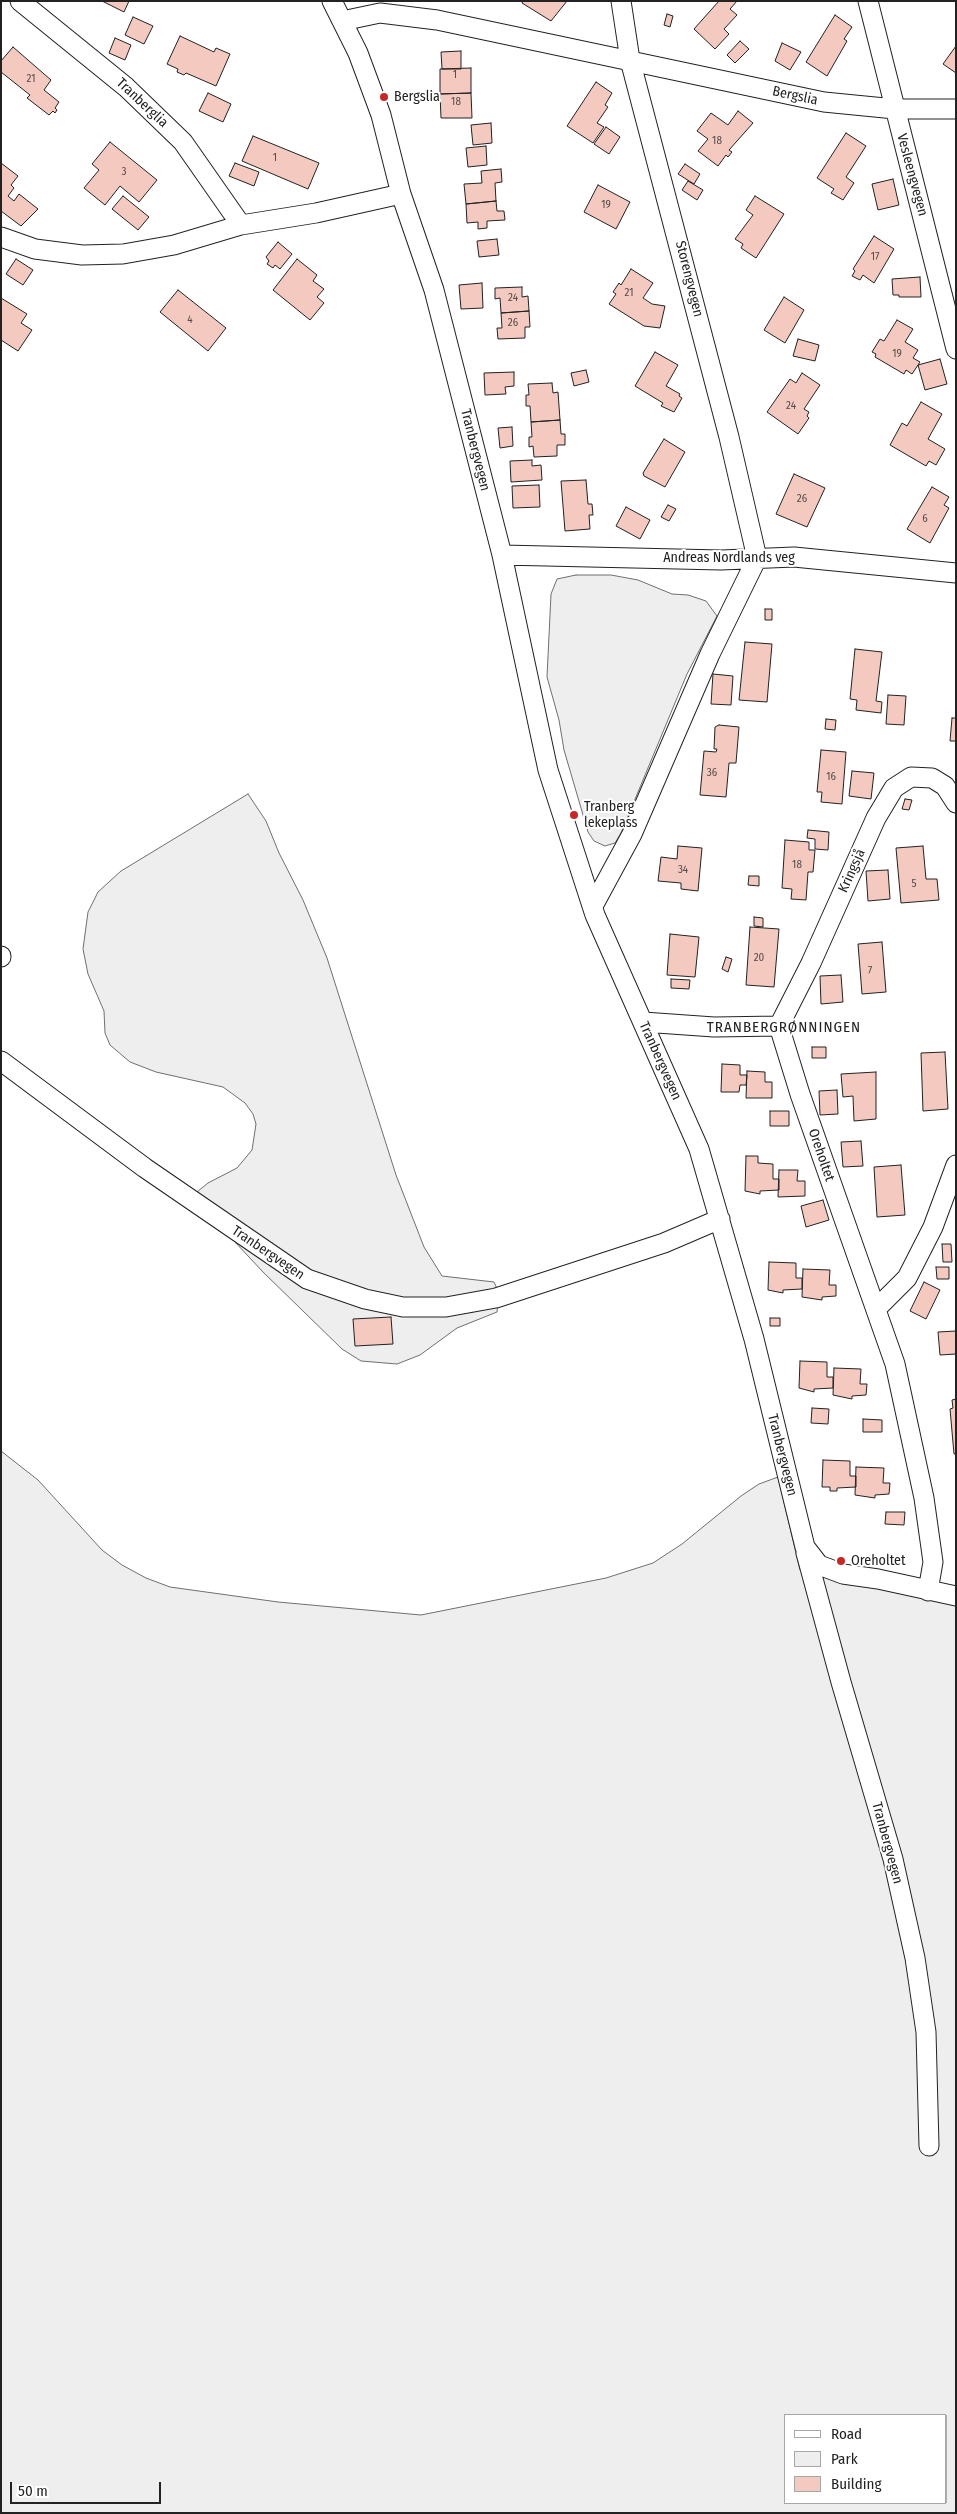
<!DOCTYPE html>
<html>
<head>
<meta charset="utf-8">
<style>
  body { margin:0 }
  #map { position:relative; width:957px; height:2514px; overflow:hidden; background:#fff; font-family:"Fira Sans Condensed",sans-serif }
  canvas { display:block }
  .frame { position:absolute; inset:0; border:2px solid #222; pointer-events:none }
  .legend { position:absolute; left:784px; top:2414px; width:162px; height:90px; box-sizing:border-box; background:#fff; border:1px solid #a7a7a7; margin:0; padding:6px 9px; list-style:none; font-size:15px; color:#222 }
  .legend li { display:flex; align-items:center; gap:10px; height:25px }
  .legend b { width:25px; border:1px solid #a7a7a7 }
  .scale { position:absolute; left:10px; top:2482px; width:151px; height:22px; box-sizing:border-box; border:2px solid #222; border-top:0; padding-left:6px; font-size:15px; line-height:18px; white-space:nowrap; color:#222; -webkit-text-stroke:4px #fff; paint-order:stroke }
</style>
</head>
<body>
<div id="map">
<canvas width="957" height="2514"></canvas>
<div class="frame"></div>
<ul class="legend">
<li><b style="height:6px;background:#fff"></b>Road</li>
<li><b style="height:14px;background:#eee"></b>Park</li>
<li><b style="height:14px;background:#f3c9c0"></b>Building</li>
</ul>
<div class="scale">50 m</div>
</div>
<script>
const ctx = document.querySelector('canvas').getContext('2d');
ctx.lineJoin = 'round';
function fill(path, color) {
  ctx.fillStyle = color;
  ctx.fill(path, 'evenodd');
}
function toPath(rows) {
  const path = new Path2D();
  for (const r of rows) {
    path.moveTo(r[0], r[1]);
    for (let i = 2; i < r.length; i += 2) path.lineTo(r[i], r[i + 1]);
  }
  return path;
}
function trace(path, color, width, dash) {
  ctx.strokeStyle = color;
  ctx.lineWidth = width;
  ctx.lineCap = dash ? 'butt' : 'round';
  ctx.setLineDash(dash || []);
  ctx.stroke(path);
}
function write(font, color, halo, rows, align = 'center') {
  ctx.font = font + ' "Fira Sans Condensed",sans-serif';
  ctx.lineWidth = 4;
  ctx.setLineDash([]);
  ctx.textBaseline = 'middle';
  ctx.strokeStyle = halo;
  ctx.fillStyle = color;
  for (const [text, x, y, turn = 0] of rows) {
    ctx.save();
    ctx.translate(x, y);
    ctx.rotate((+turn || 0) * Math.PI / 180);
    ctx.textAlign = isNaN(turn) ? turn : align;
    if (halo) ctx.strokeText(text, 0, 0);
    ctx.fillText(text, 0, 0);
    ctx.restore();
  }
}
const green = toPath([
  [576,575,611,575,638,580,672,594,688,595,706,601,717,616,687,674,621,833,615,843,605,846,594,841,588,832,564,750,559,720,547,677,551,594,557,579,576,575],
  [248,794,266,821,279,853,303,900,327,958,396,1175,424,1247,442,1276,494,1282,499,1293,497,1312,457,1328,420,1355,397,1364,361,1361,342,1349,263,1272,192,1196,208,1183,237,1168,252,1150,256,1124,253,1114,245,1103,223,1087,156,1072,130,1062,110,1045,105,1033,104,1011,88,974,83,949,88,912,98,892,121,871,248,794],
  [1,1451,38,1480,102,1550,122,1565,146,1578,170,1587,278,1602,421,1615,606,1578,653,1563,682,1544,741,1496,759,1484,778,1477,800,1570,857,1577,956,1593,956,2513,1,2513,1,1451],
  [786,2415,946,2415,946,2503,786,2503,786,2415]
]);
const building = toPath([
  [102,1,129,1,124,12,102,1],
  [523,1,567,1,551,21,522,3,523,1],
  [719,1,737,1,730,9,737,15,724,29,729,34,715,49,694,29,719,1],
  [667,14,673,16,670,27,664,25,667,14],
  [835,15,852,27,844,39,847,41,827,76,806,62,835,15],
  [133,17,153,26,144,44,125,35,133,17],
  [180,36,214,52,216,48,230,54,216,86,186,73,184,75,177,72,178,69,167,64,180,36],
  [115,38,131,45,125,60,109,53,115,38],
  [740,41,749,49,735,63,727,55,740,41],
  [782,43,801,52,790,70,775,61,782,43],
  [956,46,956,73,943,64,956,46],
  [13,47,51,80,44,90,59,102,55,108,57,110,55,113,53,111,49,115,27,98,30,95,1,72,1,61,13,47],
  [461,51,461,69,442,69,441,52,461,51],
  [471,68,471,93,440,94,440,69,471,68],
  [596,82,612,93,605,105,608,107,597,123,604,127,593,143,567,126,596,82],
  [208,93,231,104,223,122,199,111,208,93],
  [471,93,472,118,441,118,440,94,471,93],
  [738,111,753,123,729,150,732,152,728,157,726,155,718,166,698,151,708,139,697,131,711,113,728,125,738,111],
  [491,123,492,143,473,145,471,125,491,123],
  [606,127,620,137,609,154,594,144,606,127],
  [846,133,866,146,846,177,854,183,843,200,831,193,834,189,817,178,846,133],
  [253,136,319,163,308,189,242,161,253,136],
  [110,142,157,180,139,202,120,186,105,205,84,188,99,170,92,164,110,142],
  [486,146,487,165,468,167,466,148,486,146],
  [1,163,18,176,11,185,14,188,8,196,14,201,19,194,38,209,21,226,1,211,1,163],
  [235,163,259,172,254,186,229,176,235,163],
  [685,164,700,174,694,184,678,174,685,164],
  [501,169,502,182,495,183,496,201,466,204,464,184,482,183,481,171,501,169],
  [893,179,899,205,878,210,872,184,893,179],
  [688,181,703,190,697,200,682,190,688,181],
  [598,185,630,202,616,229,584,212,598,185],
  [123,196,149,217,138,230,112,209,123,196],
  [755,196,784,214,756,258,741,248,743,244,735,239,753,215,746,210,755,196],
  [496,201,497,211,504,211,505,220,487,221,487,228,478,229,478,222,467,223,466,204,496,201],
  [874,236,894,249,874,283,863,275,860,280,852,276,855,271,853,269,874,236],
  [497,239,499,255,479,257,477,241,497,239],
  [278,242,292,254,280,269,275,265,273,268,267,264,269,261,266,257,278,242],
  [16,259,33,270,23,285,6,274,16,259],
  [297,259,317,275,313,281,324,289,317,297,324,303,310,320,273,290,297,259],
  [631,269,653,283,643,298,652,304,665,306,660,328,644,326,609,304,616,294,613,292,619,283,621,285,631,269],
  [920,277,921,297,899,297,899,295,893,295,892,279,920,277],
  [482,283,483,308,461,309,459,285,482,283],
  [522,287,522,297,528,296,529,311,501,313,500,298,495,299,495,288,522,287],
  [178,290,226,328,208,351,160,312,178,290],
  [784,297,804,310,785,343,764,330,784,297],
  [1,298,27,314,21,323,32,330,18,351,1,340,1,298],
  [529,311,530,327,525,327,525,338,498,339,497,328,502,328,501,313,529,311],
  [897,320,913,329,905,342,918,350,913,358,920,362,912,374,906,370,904,374,875,357,876,354,872,352,880,339,884,341,897,320],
  [798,339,819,345,815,361,793,356,798,339],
  [655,352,678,365,666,386,680,394,679,396,682,398,674,412,661,406,663,403,635,386,655,352],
  [940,359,947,384,925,390,918,365,940,359],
  [586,370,589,382,574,386,571,373,586,370],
  [514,372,514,386,505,387,506,394,485,395,484,373,514,372],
  [802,373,820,385,804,409,809,412,807,416,809,418,798,434,767,412,790,379,796,383,802,373],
  [552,383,553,393,558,392,560,420,531,422,530,406,526,406,526,395,529,395,528,384,552,383],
  [921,402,942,414,928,439,945,449,936,465,929,461,926,466,890,445,902,423,907,426,921,402],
  [560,420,561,434,565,434,565,445,557,445,557,456,534,457,533,446,529,447,529,437,532,437,531,422,560,420],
  [512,427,513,446,500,448,498,428,512,427],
  [664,439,685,452,665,487,644,476,643,473,664,439],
  [532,460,532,466,541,465,542,480,511,482,510,461,532,460],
  [794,474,825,488,807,527,776,514,794,474],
  [586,480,588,504,592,504,593,515,589,515,590,529,565,531,561,481,586,480],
  [539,485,540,507,513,508,512,486,539,485],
  [932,487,949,497,944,505,949,508,930,543,907,529,932,487],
  [668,505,676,509,669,521,661,517,668,505],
  [626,507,650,520,640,539,616,526,626,507],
  [765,609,772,609,772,620,765,620,765,609],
  [745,642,772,644,767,702,739,700,745,642],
  [855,649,882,652,876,701,882,702,881,713,856,710,857,700,850,699,855,649],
  [713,674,733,676,731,705,711,704,713,674],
  [888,695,906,696,904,725,886,724,888,695],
  [952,718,956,718,956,741,950,741,952,718],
  [826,719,836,720,835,730,825,729,826,719],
  [719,725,739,727,736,763,729,763,726,797,700,795,704,751,716,752,717,749,714,749,715,727,719,725],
  [821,750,846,752,842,804,821,802,822,792,817,792,821,750],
  [852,771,874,773,871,799,849,796,852,771],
  [905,799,912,800,909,810,902,809,905,799],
  [808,830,829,832,828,850,815,849,815,839,807,838,808,830],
  [785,840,809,842,809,850,815,850,813,872,808,872,806,900,791,899,792,889,782,888,785,840],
  [678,846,702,848,698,891,681,889,681,883,658,881,661,857,677,859,678,846],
  [923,846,926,879,937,879,939,900,901,903,896,848,923,846],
  [888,870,890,899,868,901,866,871,888,870],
  [749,876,759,876,759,886,748,885,749,876],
  [754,917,763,918,763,927,754,926,754,917],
  [750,927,779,929,774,987,746,985,750,927],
  [670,934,699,937,695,977,667,975,670,934],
  [882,942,886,992,862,994,858,944,882,942],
  [726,957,732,959,728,972,722,969,726,957],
  [841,975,843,1002,821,1004,820,976,841,975],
  [671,979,690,980,689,989,671,988,671,979],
  [812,1047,826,1047,826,1058,812,1058,812,1047],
  [945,1052,948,1109,923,1111,921,1053,945,1052],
  [722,1064,740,1065,740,1075,747,1075,746,1085,740,1085,739,1092,721,1092,722,1064],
  [747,1071,765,1072,765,1082,772,1082,772,1098,746,1098,747,1071],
  [876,1072,876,1119,854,1121,853,1096,843,1097,841,1074,876,1072],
  [837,1090,838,1114,820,1115,819,1091,837,1090],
  [770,1111,789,1111,789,1126,770,1126,770,1111],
  [861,1141,863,1166,843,1167,841,1142,861,1141],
  [746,1156,758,1156,758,1163,773,1164,773,1179,779,1179,779,1190,760,1191,760,1194,745,1191,746,1156],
  [901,1165,905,1215,877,1217,874,1167,901,1165],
  [779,1170,798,1170,797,1181,805,1181,805,1196,778,1197,779,1170],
  [823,1200,829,1220,806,1227,801,1206,823,1200],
  [942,1244,951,1244,952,1262,943,1262,942,1244],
  [769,1262,796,1263,796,1278,802,1278,802,1289,783,1290,783,1293,768,1290,769,1262],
  [936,1267,949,1267,949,1279,937,1279,936,1267],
  [803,1269,830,1270,829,1285,836,1285,836,1296,822,1297,822,1300,802,1297,803,1269],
  [924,1282,940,1290,926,1319,910,1311,924,1282],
  [391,1317,393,1344,355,1346,353,1319,391,1317],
  [770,1318,780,1318,780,1326,770,1326,770,1318],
  [956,1331,956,1354,940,1355,938,1332,956,1331],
  [800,1361,827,1362,827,1377,833,1377,833,1388,814,1389,814,1392,799,1388,800,1361],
  [834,1368,861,1369,860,1384,867,1384,866,1395,852,1396,852,1399,833,1395,834,1368],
  [956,1399,956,1454,954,1454,950,1409,953,1408,952,1400,956,1399],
  [812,1408,829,1409,828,1424,811,1423,812,1408],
  [863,1419,882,1420,882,1432,863,1432,863,1419],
  [823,1460,850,1461,850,1476,856,1476,856,1487,837,1488,837,1491,830,1491,830,1487,822,1487,823,1460],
  [856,1467,884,1468,883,1483,890,1483,889,1494,875,1495,875,1498,855,1495,856,1467],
  [886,1512,905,1512,904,1525,885,1524,886,1512]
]);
const minor = toPath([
  [20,1,126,87,183,142,241,225,316,213,401,194],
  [332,1,358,53,381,115,401,194,434,290,502,555,548,770,595,915,699,1149,754,1339,805,1547,819,1565,843,1574,878,1579,956,1596],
  [868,1,956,349],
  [342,21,380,13,437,20,824,102,895,109,956,109],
  [1,237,35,249,82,255,123,254,174,245,241,225],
  [502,555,721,560,794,557,956,573],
  [593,906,632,834,710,654,757,558,729,437,630,60,621,1],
  [1,956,1,957],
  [643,1022,714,1027,779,1026],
  [779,1026,800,1094,895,1364,924,1498,933,1562,928,1591],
  [779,1026,811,963,876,818,894,788,911,777,932,778,945,786,956,803],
  [1,1061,145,1168,307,1279,365,1299,403,1307,446,1307,496,1298,664,1243,720,1219],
  [876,1309,907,1278,933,1227,956,1165],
  [806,1553,841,1682,893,1859,915,1958,926,2032,929,2146]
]);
const markers = [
  [384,97,5,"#c62828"],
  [574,815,5,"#c62828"],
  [841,1561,5,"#c62828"]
];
const numberNames = [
  ["1",455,75],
  ["21",31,79],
  ["18",456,102],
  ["18",717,141],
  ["1",275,158],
  ["3",124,172],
  ["19",606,205],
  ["17",875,257],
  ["21",629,293],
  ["24",513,298],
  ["4",190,320],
  ["26",513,323],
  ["19",897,354],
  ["24",791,406],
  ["26",802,499],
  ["6",925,519],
  ["36",712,773],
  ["16",831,777],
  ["18",797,865],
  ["34",683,870],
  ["5",914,884],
  ["20",759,958],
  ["7",870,971]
];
const streetNames = [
  ["Bergslia",795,96,12],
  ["Tranberglia",142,103,43],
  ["Vesleengvegen",912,175,75],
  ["Storengvegen",689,279,76],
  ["Tranbergvegen",475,450,76],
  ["Andreas Nordlands veg",729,558],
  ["Kringsjå",852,871,-66],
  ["Tranbergvegen",660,1061,66],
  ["Oreholtet",821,1155,71],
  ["Tranbergvegen",268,1253,34],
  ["Tranbergvegen",782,1455,76],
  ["Tranbergvegen",887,1843,75]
];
const poiNames = [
  ["Bergslia",394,97],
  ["Tranberg",584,807],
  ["lekeplass",584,823],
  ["Oreholtet",851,1561]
];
const neighbourhoodNames = [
  ["TRANBERGRØNNINGEN",784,1028]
];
fill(green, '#eee');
trace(green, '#6f6f6f', 1);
fill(building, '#f3c9c0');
trace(building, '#222', 1);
trace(minor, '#222', 21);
trace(minor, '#fff', 19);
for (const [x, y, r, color] of markers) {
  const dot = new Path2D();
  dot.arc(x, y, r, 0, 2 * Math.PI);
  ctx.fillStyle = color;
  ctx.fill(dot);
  trace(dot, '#fff', 2);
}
write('11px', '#564c4a', null, numberNames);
write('14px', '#222', '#fff', streetNames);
write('14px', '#222', '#fff', poiNames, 'left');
ctx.letterSpacing = '1px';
write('15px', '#222', '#fff', neighbourhoodNames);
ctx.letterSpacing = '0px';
</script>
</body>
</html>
